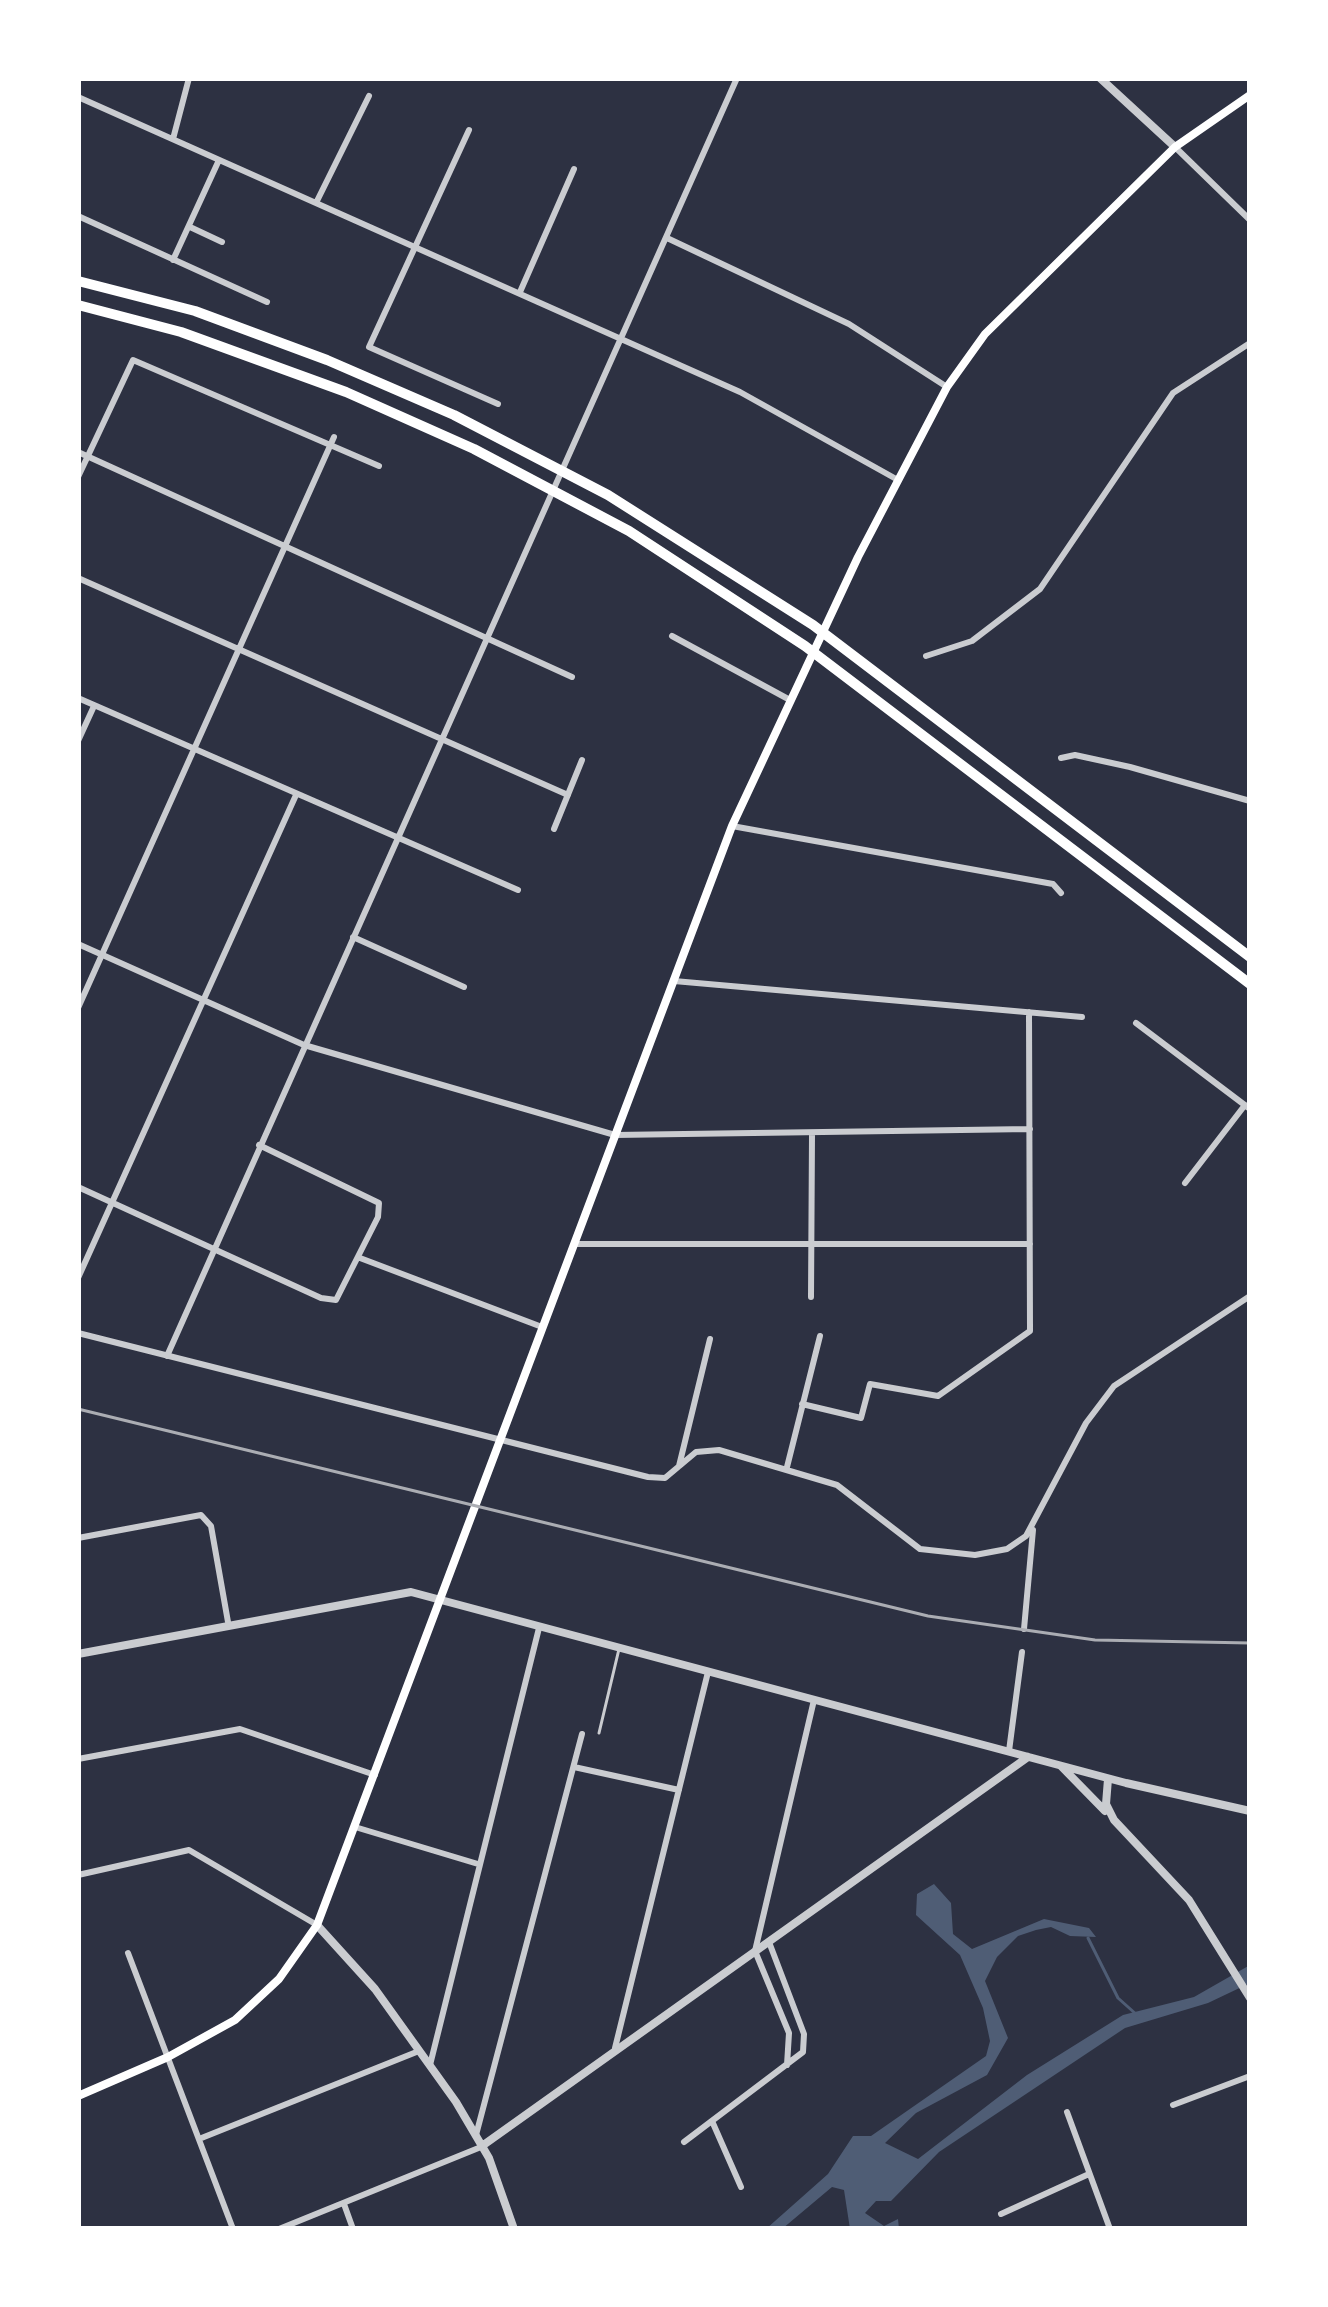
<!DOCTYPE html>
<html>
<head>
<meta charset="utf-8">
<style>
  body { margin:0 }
  #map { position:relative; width:1328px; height:2307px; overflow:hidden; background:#2d3142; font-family:"Zilla Slab",serif }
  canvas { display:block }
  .frame { position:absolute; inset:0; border:81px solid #fff; pointer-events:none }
</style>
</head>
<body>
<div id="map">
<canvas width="1328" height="2307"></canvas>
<div class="frame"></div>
</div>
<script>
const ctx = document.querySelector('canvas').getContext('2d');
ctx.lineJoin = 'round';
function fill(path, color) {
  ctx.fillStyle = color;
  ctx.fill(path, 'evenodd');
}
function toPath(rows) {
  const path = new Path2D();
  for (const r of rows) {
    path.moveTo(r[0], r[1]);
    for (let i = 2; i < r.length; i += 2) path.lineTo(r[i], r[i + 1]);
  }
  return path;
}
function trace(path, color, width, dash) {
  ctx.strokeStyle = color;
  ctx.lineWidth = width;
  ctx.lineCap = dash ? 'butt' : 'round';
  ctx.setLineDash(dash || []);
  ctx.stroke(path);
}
const water = toPath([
  [934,1884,951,1903,953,1934,972,1949,1044,1919,1089,1928,1096,1937,1070,1936,1051,1927,1036,1930,1018,1936,997,1957,985,1981,1008,2038,987,2075,916,2113,885,2143,918,2159,1027,2075,1123,2015,1194,1997,1250,1965,1250,1983,1208,2003,1125,2028,939,2152,891,2201,876,2201,865,2213,884,2226,898,2219,899,2229,850,2229,844,2190,832,2187,782,2229,766,2229,828,2174,853,2136,871,2136,986,2056,990,2041,983,2008,960,1955,916,1915,917,1894]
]);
const stream = toPath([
  [1088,1938,1118,1998,1137,2015]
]);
const service = toPath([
  [599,1733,619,1649]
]);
const minor = toPath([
  [78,97,740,392,898,480],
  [469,130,369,347,498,404],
  [173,139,189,78],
  [1175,147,1250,220],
  [316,203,369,96],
  [78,216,267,302],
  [190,227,222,242],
  [667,238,849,324,947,387],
  [173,260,219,160],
  [520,292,574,169],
  [78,452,572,677],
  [78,477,133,360,379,466],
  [78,578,568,795],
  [672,636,790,700],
  [926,656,972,641,1040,589,1173,393,1250,343],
  [78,698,518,890],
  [78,741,94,706],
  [1061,758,1075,755,1130,767,1250,801],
  [732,826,1053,884,1061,893],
  [554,829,582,760],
  [353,937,464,987],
  [78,944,304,1045,615,1135,1030,1129],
  [674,981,1082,1017],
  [78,1008,334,437],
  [1136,1023,1250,1109],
  [1185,1183,1245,1105],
  [78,1187,321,1298,336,1300,378,1217,379,1203,259,1145],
  [574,1244,1030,1244],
  [360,1258,542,1327],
  [78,1278,296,795],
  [811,1297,812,1135],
  [78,1333,648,1477,665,1478,696,1452,719,1450,837,1485,920,1549,975,1555,1007,1549,1026,1536,1086,1423,1114,1386,1250,1296],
  [167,1356,737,78],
  [802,1404,861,1418,870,1384,938,1396,1030,1331,1029,1012],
  [679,1466,710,1339],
  [787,1467,820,1336],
  [78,1538,201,1515,211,1526,228,1622],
  [1024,1629,1033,1530],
  [1009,1751,1022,1652],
  [78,1759,240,1729,375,1775],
  [574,1767,679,1790],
  [355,1827,478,1864],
  [78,1875,189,1850,317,1925],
  [128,1953,233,2229],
  [615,2048,708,1672],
  [430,2065,539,1628],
  [787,2065,789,2033,755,1951,814,1700],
  [1173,2105,1250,2076],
  [1067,2112,1110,2229],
  [712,2121,741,2187],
  [476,2135,582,1734],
  [199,2139,419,2051],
  [684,2142,803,2052,804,2034,769,1942],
  [344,2204,353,2229],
  [1001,2214,1089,2174],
  [279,2229,481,2147]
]);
const tertiary = toPath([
  [1100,78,1175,147],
  [78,1654,411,1592,1126,1783,1250,1811],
  [1061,1766,1105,1811],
  [1108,1779,1106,1804,1114,1820,1189,1900,1250,1998],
  [317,1925,375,1989,456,2102,489,2158,514,2229],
  [482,2146,1028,1757]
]);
const secondary = toPath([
  [78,2096,168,2057,235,2020,279,1979,317,1925,732,826,858,557,947,387,985,334,1175,147,1250,95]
]);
const motorway = toPath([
  [78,281,195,311,327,360,454,415,608,495,813,625,1250,957],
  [78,305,181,332,346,392,474,449,629,531,805,646,1250,984]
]);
const rail = toPath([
  [78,1409,928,1616,1095,1640,1250,1643]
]);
fill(water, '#4f5d75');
trace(stream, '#4f5d75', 3);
trace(service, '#caccd0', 3);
trace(minor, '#caccd0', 6);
trace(tertiary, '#caccd0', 8);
trace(secondary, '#fff', 8);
trace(motorway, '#fff', 10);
trace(rail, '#abadb3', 3);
</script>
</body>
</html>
